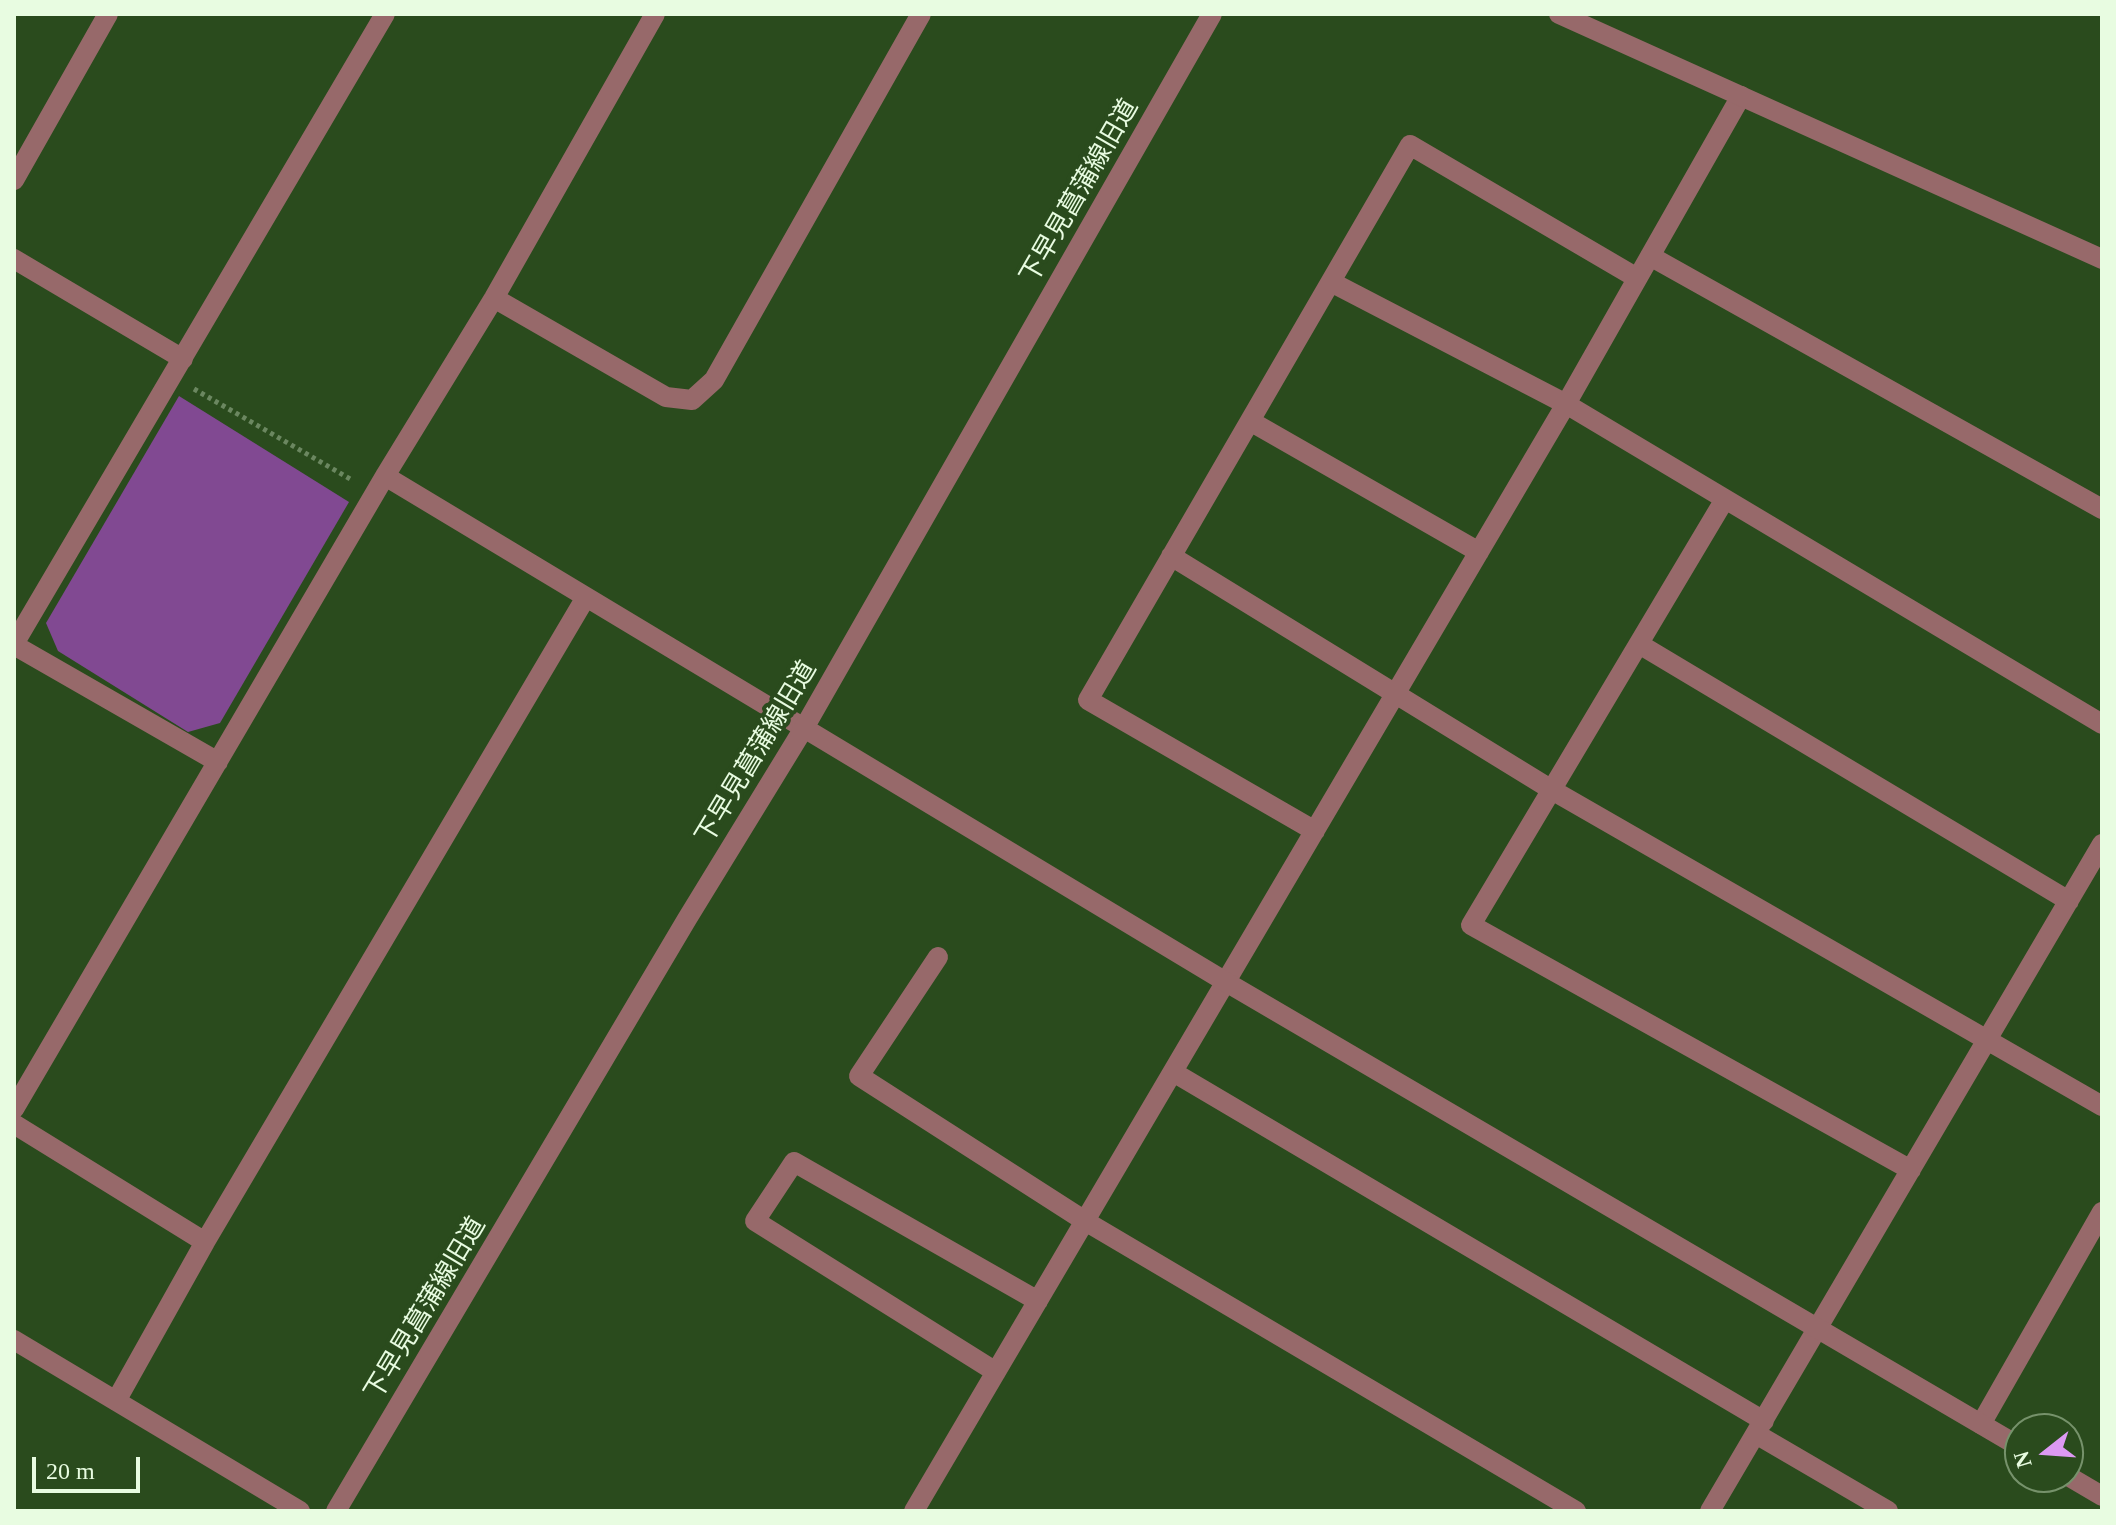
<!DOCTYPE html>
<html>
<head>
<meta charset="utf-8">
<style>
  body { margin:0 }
  #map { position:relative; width:2116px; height:1525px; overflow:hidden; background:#2a4b1d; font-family:"Times New Roman",serif }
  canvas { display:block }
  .frame { position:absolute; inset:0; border:16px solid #e8fce1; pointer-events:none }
  .north { position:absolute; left:2004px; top:1413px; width:80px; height:80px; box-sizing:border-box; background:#2a4b1d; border:2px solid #76926b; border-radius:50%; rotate:253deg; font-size:22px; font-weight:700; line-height:32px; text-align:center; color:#e8fce1 }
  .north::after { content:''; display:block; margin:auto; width:28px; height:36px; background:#dd99f3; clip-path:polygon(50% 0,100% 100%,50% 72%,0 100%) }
  .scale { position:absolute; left:32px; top:1457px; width:108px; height:36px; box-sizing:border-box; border:4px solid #e8fce1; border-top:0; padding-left:10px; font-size:24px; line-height:28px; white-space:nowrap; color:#e8fce1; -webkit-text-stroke:6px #2a4b1d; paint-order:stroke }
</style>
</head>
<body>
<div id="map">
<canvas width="2116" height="1525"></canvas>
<div class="frame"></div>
<div class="north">N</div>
<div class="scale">20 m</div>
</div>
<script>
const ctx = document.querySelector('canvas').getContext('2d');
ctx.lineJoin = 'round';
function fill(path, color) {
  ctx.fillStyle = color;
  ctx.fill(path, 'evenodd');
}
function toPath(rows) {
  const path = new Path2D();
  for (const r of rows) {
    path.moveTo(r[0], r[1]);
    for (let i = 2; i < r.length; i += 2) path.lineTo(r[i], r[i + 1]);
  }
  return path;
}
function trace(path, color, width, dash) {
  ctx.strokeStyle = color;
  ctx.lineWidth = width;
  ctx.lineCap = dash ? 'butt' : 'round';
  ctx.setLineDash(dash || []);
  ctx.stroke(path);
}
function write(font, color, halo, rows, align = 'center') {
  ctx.font = font + ' "Times New Roman","Noto Sans JP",serif';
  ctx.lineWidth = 8;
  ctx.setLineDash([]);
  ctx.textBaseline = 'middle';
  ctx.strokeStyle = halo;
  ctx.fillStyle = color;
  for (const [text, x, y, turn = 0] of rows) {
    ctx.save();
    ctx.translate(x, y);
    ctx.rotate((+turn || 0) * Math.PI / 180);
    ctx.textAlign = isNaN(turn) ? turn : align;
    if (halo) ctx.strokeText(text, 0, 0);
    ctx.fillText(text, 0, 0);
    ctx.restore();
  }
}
const green = toPath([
  [179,396,349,502,220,723,188,732,58,651,46,623]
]);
const path = toPath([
  [194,389,352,480]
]);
const minor = toPath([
  [14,180,108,14],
  [1650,256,2102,509],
  [14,259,183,359],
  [1331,282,1566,404,2102,724],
  [494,298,666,397,692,400,714,380,921,14],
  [1250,421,1479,552],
  [385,476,804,728],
  [1725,499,1471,925,1911,1170],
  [1171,556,1552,790,2102,1106],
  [14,644,385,14],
  [1639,644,2069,901],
  [14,645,218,762],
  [1315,831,1088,700,1410,145,1637,278],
  [938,957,859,1076,1085,1221,1576,1511],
  [1173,1072,1764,1421],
  [14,1109,385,476,494,298,655,14],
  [14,1124,205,1242],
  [14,1340,300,1511],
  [996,1372,755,1221,794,1162,1038,1301],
  [116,1401,205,1242,586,597],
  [1981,1424,2102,1212],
  [1756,1434,1888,1511],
  [914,1511,1566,404,1741,96],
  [1710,1511,2102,844]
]);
const tertiary = toPath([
  [1559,14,2102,259],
  [804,728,1226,982,2020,1447],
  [2068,1476,2102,1496],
  [336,1511,687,919,804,728,1212,14]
]);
const streetNames = [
  ["下早見菖蒲線旧道",1080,192,-60],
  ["下早見菖蒲線旧道",757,753,-59],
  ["下早見菖蒲線旧道",426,1309,-59]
];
fill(green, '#814992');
trace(path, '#6b8760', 5, [4, 4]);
trace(minor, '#97696a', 20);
trace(tertiary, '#97696a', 20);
write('26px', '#e8fce1', '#2a4b1d', streetNames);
</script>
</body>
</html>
